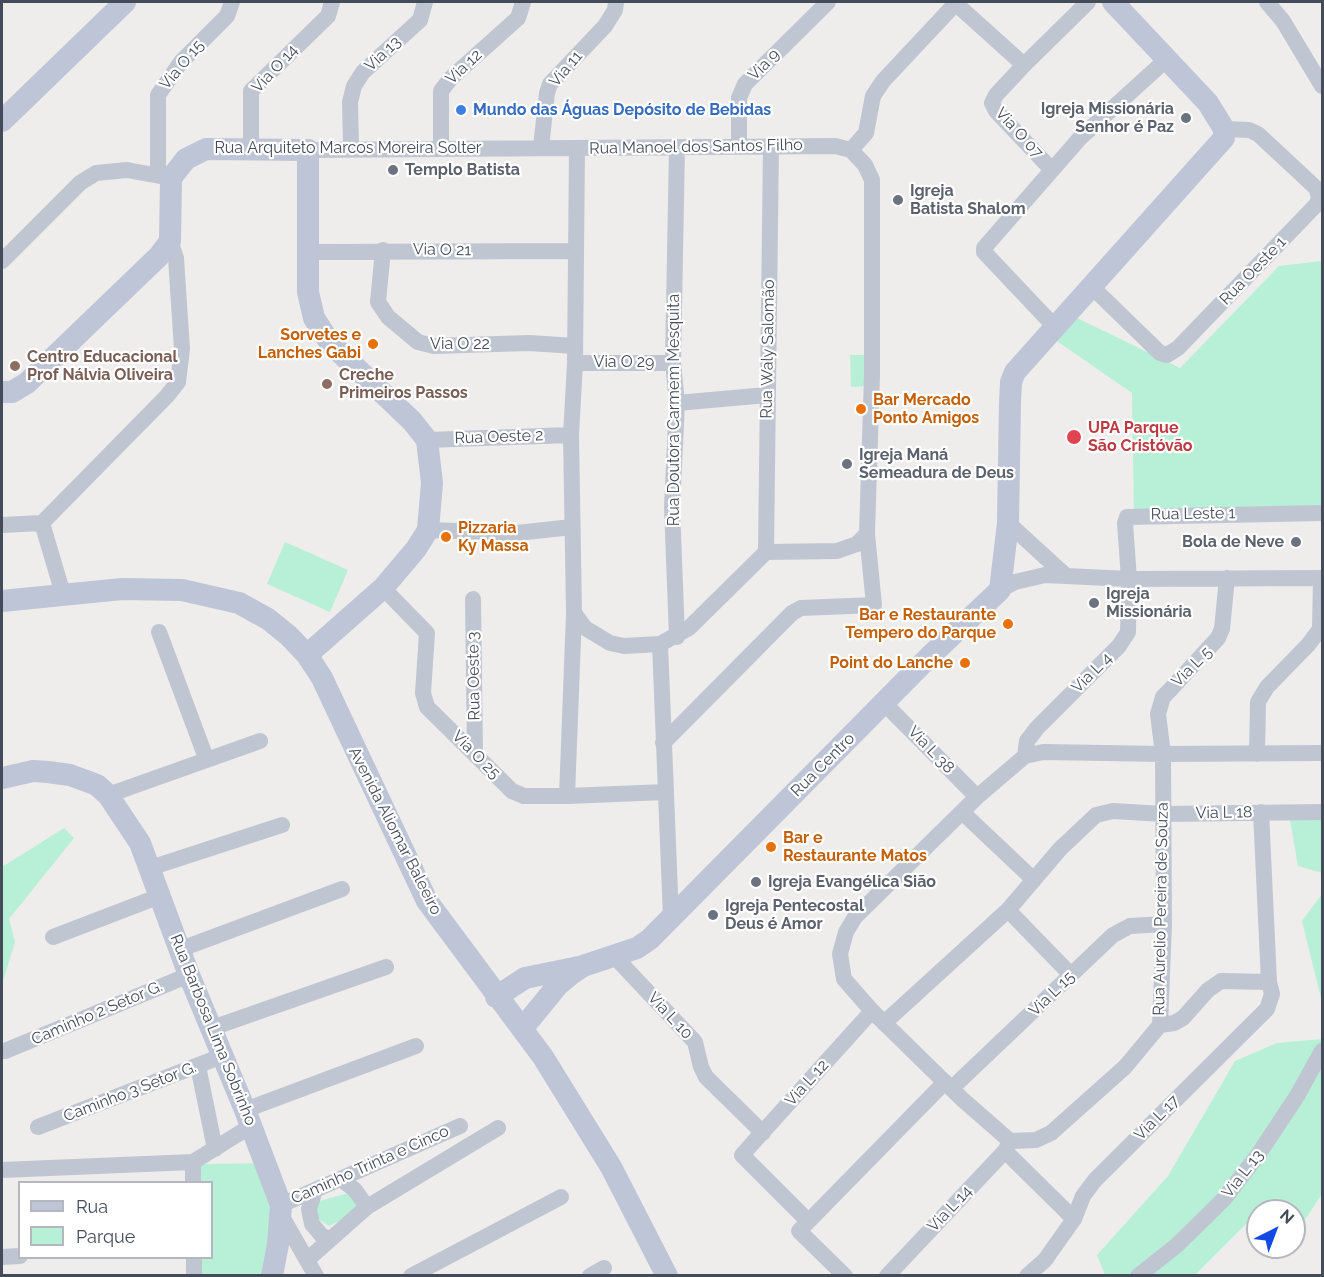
<!DOCTYPE html>
<html>
<head>
<meta charset="utf-8">
<style>
  body { margin:0 }
  #map { position:relative; width:1324px; height:1277px; overflow:hidden; background:#efecec; font-family:Raleway,sans-serif }
  canvas { display:block }
  .frame { position:absolute; inset:0; border:3px solid #444c5a; pointer-events:none }
  .legend { position:absolute; left:18px; top:1181px; width:195px; height:78px; box-sizing:border-box; background:#fff; border:2px solid #b4b7bd; margin:0; padding:8px 10px; list-style:none; font-size:18px; color:#444c5a }
  .legend li { display:flex; align-items:center; gap:12px; height:30px }
  .legend b { width:30px; border:2px solid #b4b7bd }
  .north { position:absolute; left:1246px; top:1199px; width:60px; height:60px; box-sizing:border-box; background:#fff; border:2px solid #b4b7bd; border-radius:50%; rotate:42deg; font-size:16px; font-weight:700; line-height:24px; text-align:center; color:#444c5a }
  .north::after { content:''; display:block; margin:auto; width:21px; height:27px; background:#124ae3; clip-path:polygon(50% 0,100% 100%,50% 72%,0 100%) }
</style>
</head>
<body>
<div id="map">
<canvas width="1324" height="1277"></canvas>
<div class="frame"></div>
<ul class="legend">
<li><b style="height:8px;background:#bec5d6"></b>Rua</li>
<li><b style="height:16px;background:#b7f0d7"></b>Parque</li>
</ul>
<div class="north">N</div>
</div>
<script>
const ctx = document.querySelector('canvas').getContext('2d');
ctx.lineJoin = 'round';
function fill(path, color) {
  ctx.fillStyle = color;
  ctx.fill(path, 'evenodd');
}
function toPath(rows) {
  const path = new Path2D();
  for (const r of rows) {
    path.moveTo(r[0], r[1]);
    for (let i = 2; i < r.length; i += 2) path.lineTo(r[i], r[i + 1]);
  }
  return path;
}
function trace(path, color, width, dash) {
  ctx.strokeStyle = color;
  ctx.lineWidth = width;
  ctx.lineCap = dash ? 'butt' : 'round';
  ctx.setLineDash(dash || []);
  ctx.stroke(path);
}
function write(font, color, halo, rows, align = 'center') {
  ctx.font = font + ' Raleway,sans-serif';
  ctx.lineWidth = 4.5;
  ctx.setLineDash([]);
  ctx.textBaseline = 'middle';
  ctx.strokeStyle = halo;
  ctx.fillStyle = color;
  for (const [text, x, y, turn = 0] of rows) {
    ctx.save();
    ctx.translate(x, y);
    ctx.rotate((+turn || 0) * Math.PI / 180);
    ctx.textAlign = isNaN(turn) ? turn : align;
    if (halo) ctx.strokeText(text, 0, 0);
    ctx.fillText(text, 0, 0);
    ctx.restore();
  }
}
const green = toPath([
  [1322,261,1322,515,1134,518,1132,393,1051,337,1071,315,1180,368,1279,266],
  [850,355,868,355,869,386,851,387],
  [285,542,348,570,330,612,267,584],
  [1289,814,1322,814,1322,873,1298,866],
  [64,828,74,838,9,919,15,942,2,985,2,867],
  [1322,894,1322,1002,1302,921],
  [1322,1039,1322,1194,1303,1223,1294,1223,1294,1211,1258,1211,1258,1223,1247,1223,1195,1275,1105,1275,1097,1255,1168,1176,1235,1061,1277,1043],
  [266,1163,283,1275,201,1275,201,1258,212,1258,212,1182,200,1182,199,1164],
  [349,1193,357,1200,357,1213,329,1226,320,1220,315,1213,319,1201]
]);
const street = toPath([
  [954,2,1024,65],
  [1267,2,1283,21,1322,86],
  [739,146,739,98,745,84,828,2],
  [541,147,547,93,550,84,605,26,615,10,616,2],
  [351,148,350,102,354,86,363,72,420,20,425,2],
  [441,148,441,91,451,78,518,18,523,2],
  [251,149,251,91,328,16,332,2],
  [308,150,835,146,851,150,865,165,872,180,872,375,867,534,874,605,801,608,792,613,663,743],
  [851,150,866,133,873,96,883,81,957,2],
  [1052,170,996,111,992,103,996,95,1024,65,1088,2],
  [158,175,158,95,181,62,227,16,232,2],
  [383,250,378,302,388,317,418,342,434,346,529,343,575,346],
  [308,252,576,251],
  [2,261,80,183,96,173,127,170,171,178],
  [1091,286,1160,353,1167,355,1178,348,1317,204,1319,197,1316,188,1258,134,1249,130,1224,129],
  [1054,326,984,252,984,248,1080,138,1168,58],
  [575,363,673,363],
  [677,403,767,395],
  [427,440,571,435],
  [42,523,63,594],
  [1008,523,1065,575],
  [2,525,42,523,167,396,178,382,182,349,176,258,170,241],
  [428,530,517,533,572,527],
  [766,552,771,145],
  [1227,578,1222,629,1218,638,1170,690,1163,697,1158,714,1163,754,1164,924,1160,1025,1125,1067,1051,1133,1036,1140,1010,1141,962,1099,872,1011,844,979,840,954,846,932,855,917,977,797,1025,756,1043,752,1163,754,1322,753],
  [383,588,427,633,423,693,427,707,512,791,524,796,567,796,666,792],
  [1000,590,1015,582,1045,575,1129,579,1322,578],
  [473,599,475,753],
  [574,613,585,628,610,643,624,646,660,644,689,628,766,552,837,551,857,544,867,534],
  [159,632,206,758],
  [677,637,672,507,677,403,673,363,677,147],
  [660,644,671,918],
  [884,703,977,797],
  [1257,754,1258,702,1267,687,1308,645,1320,629,1321,578],
  [1025,756,1027,741,1037,728,1119,646,1128,632,1129,579,1125,523,1127,517,1322,513],
  [108,795,260,741],
  [567,796,574,613,571,435,575,363,577,149],
  [962,812,1034,880],
  [150,868,282,825],
  [1008,910,1071,975],
  [53,937,160,896],
  [181,949,342,889],
  [614,956,695,1042,701,1067,706,1077,763,1133],
  [884,1023,1008,910,1060,849,1096,815,1113,811,1163,814,1322,812],
  [1160,1025,1174,1023,1183,1018,1208,990,1221,981,1269,982],
  [212,1028,386,967],
  [5,1051,189,975],
  [198,1066,215,1149],
  [952,1088,1113,935,1130,926,1164,924],
  [245,1110,416,1046],
  [38,1127,222,1056],
  [1005,1151,1074,1219],
  [193,1162,193,1182],
  [2,1170,193,1162,251,1126],
  [315,1190,309,1209,312,1224,322,1236,331,1239],
  [281,1205,460,1126],
  [367,1207,498,1128],
  [281,1215,316,1276],
  [808,1221,742,1155,872,1011],
  [2,1257,20,1256],
  [194,1258,194,1276],
  [307,1260,367,1207,355,1190,342,1180],
  [411,1276,561,1197],
  [590,1276,604,1268],
  [845,1276,799,1231,945,1082],
  [887,1276,1005,1151,1010,1141],
  [1027,1276,1045,1260,1074,1219,1083,1196,1095,1180,1267,1009,1272,994,1269,982,1261,812],
  [1138,1276,1176,1246,1224,1199,1258,1155,1297,1096,1322,1051]
]);
const secondary = toPath([
  [2,121,125,2],
  [2,392,12,392,27,383,159,256,170,241,171,178,186,159,206,149,308,150,308,292,314,318,330,343,412,421,427,440,432,483,428,530,416,549,383,588,307,655],
  [2,601,122,589,182,590,239,603,268,619,289,636,307,655,322,678,427,901,543,1057,611,1167,667,1276],
  [2,778,33,771,48,772,70,775,97,785,108,795,140,843,189,975,245,1110,281,1205,278,1244,272,1276],
  [496,997,525,978,579,967],
  [522,1029,558,985,571,974,583,966,637,948,650,939,930,656,1000,590,1008,523,1010,403,1011,382,1015,372,1224,138,1224,129,1208,103,1113,2]
]);
const markers = [
  [461,110,6,"#3f7fe0"],
  [1186,118,6,"#6b7280"],
  [393,170,6,"#6b7280"],
  [898,200,6,"#6b7280"],
  [373,344,6,"#e8710a"],
  [15,366,6,"#8d6e63"],
  [327,384,6,"#8d6e63"],
  [861,409,6,"#e8710a"],
  [1074,437,8,"#e0444e"],
  [847,464,6,"#6b7280"],
  [446,537,6,"#e8710a"],
  [1296,542,6,"#6b7280"],
  [1094,603,6,"#6b7280"],
  [1008,624,6,"#e8710a"],
  [965,663,6,"#e8710a"],
  [771,847,6,"#e8710a"],
  [756,882,6,"#6b7280"],
  [713,915,6,"#6b7280"]
];
const streetNames = [
  ["Via 13",383,54,-43],
  ["Via O 15",182,65,-50],
  ["Via 9",764,65,-45],
  ["Via 12",464,67,-43],
  ["Via O 14",275,69,-47],
  ["Via 11",566,69,-50],
  ["Via O 07",1019,133,48],
  ["Rua Manoel dos Santos Filho",696,147,-1],
  ["Rua Arquiteto Marcos Moreira Solter",348,148],
  ["Via O 21",442,250,1],
  ["Rua Oeste 1",1253,271,-46],
  ["Via O 22",460,344],
  ["Rua Waly Salomão",768,349,-89],
  ["Via O 29",624,362],
  ["Rua Doutora Carmem Mesquita",674,410,-90],
  ["Rua Oeste 2",499,437,-2],
  ["Rua Leste 1",1193,514,-1],
  ["Via L 5",1192,667,-45],
  ["Via L 4",1092,673,-45],
  ["Rua Oeste 3",474,676,-91],
  ["Via L 38",931,750,46],
  ["Via O 25",476,755,45],
  ["Rua Centro",823,765,-45],
  ["Via L 18",1224,813,-1],
  ["Avenida Aliomar Baleeiro",395,831,63],
  ["Rua Aurelio Pereira de Souza",1161,909,-89],
  ["Via L 15",1052,994,-44],
  ["Caminho 2 Setor G.",97,1013,-23],
  ["Via L 10",670,1016,47],
  ["Rua Barbosa Lima Sobrinho",213,1030,68],
  ["Via L 12",807,1083,-48],
  ["Caminho 3 Setor G.",130,1092,-21],
  ["Via L 17",1157,1118,-45],
  ["Caminho Trinta e Cinco",370,1165,-24],
  ["Via L 13",1243,1174,-52],
  ["Via L 14",950,1209,-47]
];
const worshipNames = [
  ["Igreja Missionária",1174,109,"right"],
  ["Senhor é Paz",1174,127,"right"],
  ["Templo Batista",405,170],
  ["Igreja",910,191],
  ["Batista Shalom",910,209],
  ["Igreja Maná",859,455],
  ["Semeadura de Deus",859,473],
  ["Bola de Neve",1284,542,"right"],
  ["Igreja",1106,594],
  ["Missionária",1106,612],
  ["Igreja Evangélica Sião",768,882],
  ["Igreja Pentecostal",725,906],
  ["Deus é Amor",725,924]
];
const shopNames = [
  ["Mundo das Águas Depósito de Bebidas",473,110]
];
const foodNames = [
  ["Sorvetes e",361,335],
  ["Lanches Gabi",361,353],
  ["Bar Mercado",873,400,"left"],
  ["Ponto Amigos",873,418,"left"],
  ["Pizzaria",458,528,"left"],
  ["Ky Massa",458,546,"left"],
  ["Bar e Restaurante",996,615],
  ["Tempero do Parque",996,633],
  ["Point do Lanche",953,663],
  ["Bar e",783,838,"left"],
  ["Restaurante Matos",783,856,"left"]
];
const educationNames = [
  ["Centro Educacional",27,357],
  ["Prof Nálvia Oliveira",27,375],
  ["Creche",339,375],
  ["Primeiros Passos",339,393]
];
const healthNames = [
  ["UPA Parque",1088,428],
  ["São Cristóvão",1088,446]
];
fill(green, '#b7f0d7');
trace(street, '#bfc6d2', 16);
trace(secondary, '#bec5d6', 22);
for (const [x, y, r, color] of markers) {
  const dot = new Path2D();
  dot.arc(x, y, r, 0, 2 * Math.PI);
  ctx.fillStyle = color;
  ctx.fill(dot);
  trace(dot, '#fff', 2);
}
write('16px', '#444c5a', '#fff', streetNames);
write('bold 16px', '#5b616d', '#fff', worshipNames, 'left');
write('bold 16px', '#366cbe', '#fff', shopNames, 'left');
write('bold 16px', '#c56008', '#fff', foodNames, 'right');
write('bold 16px', '#785e54', '#fff', educationNames, 'left');
write('bold 16px', '#be3a42', '#fff', healthNames, 'left');
</script>
</body>
</html>
